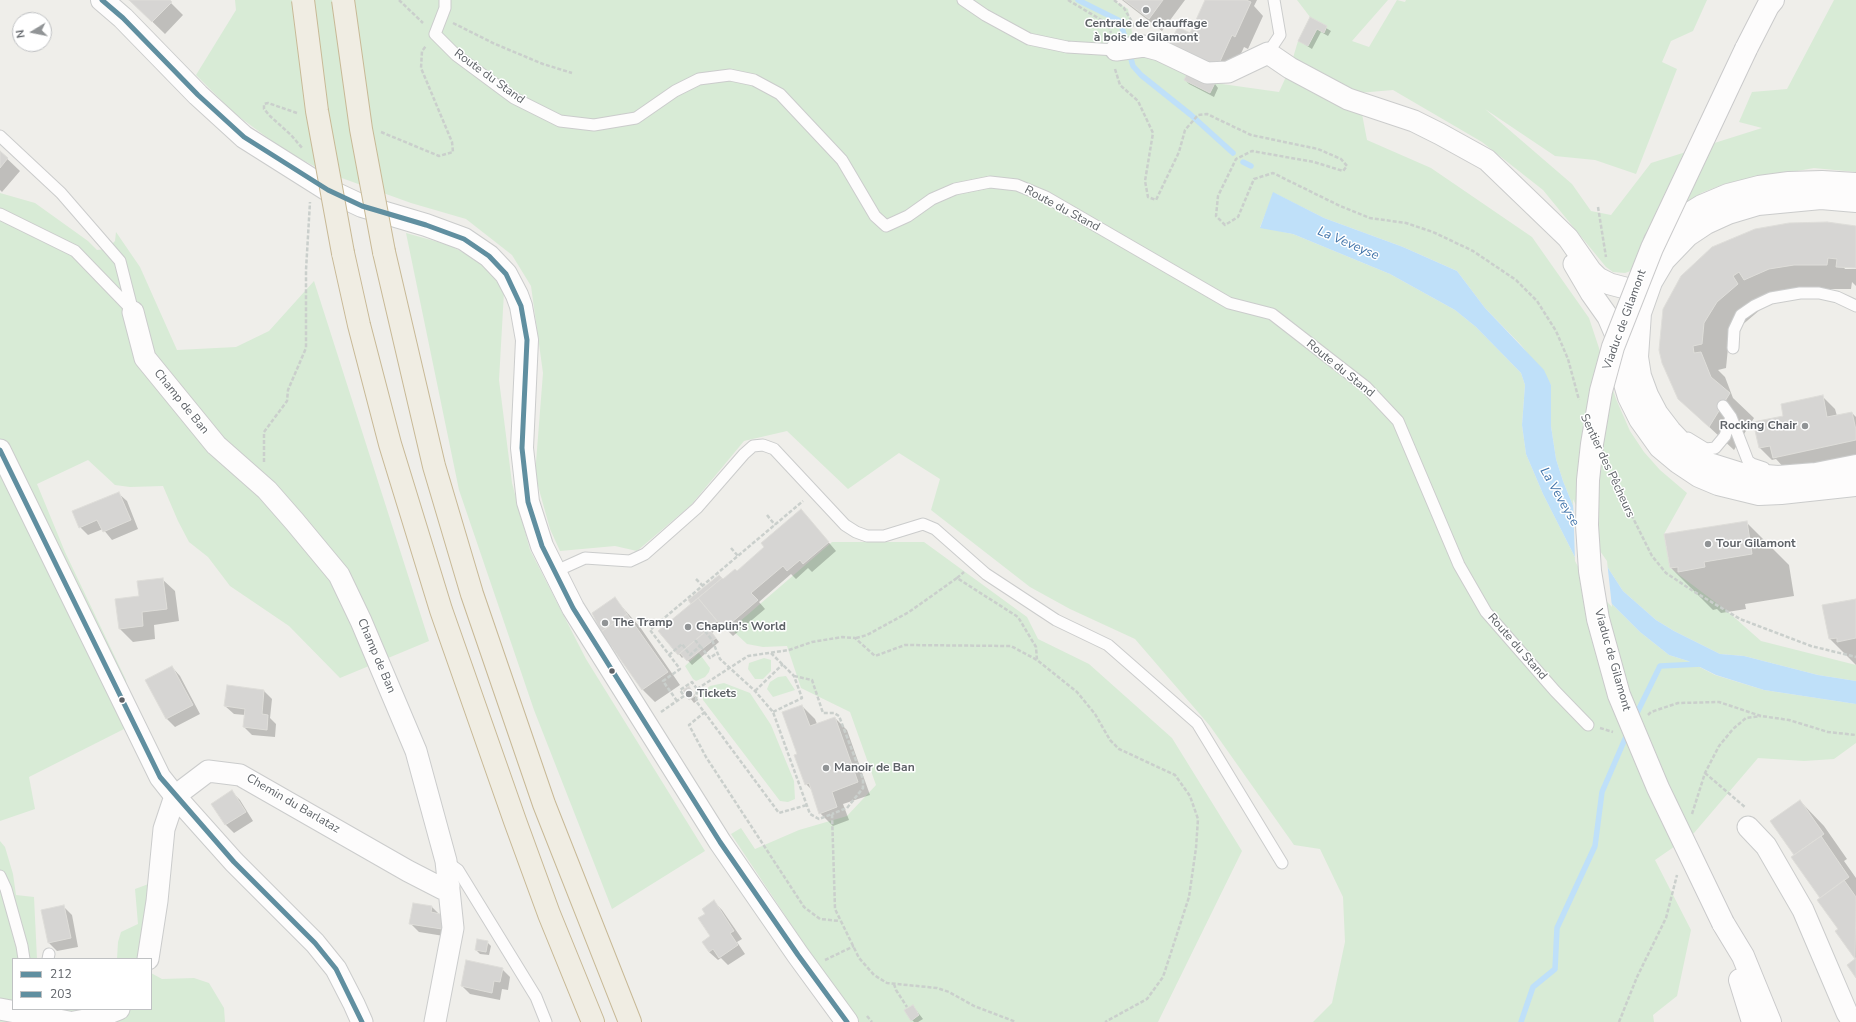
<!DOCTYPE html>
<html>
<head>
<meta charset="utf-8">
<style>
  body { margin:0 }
  #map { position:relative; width:1856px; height:1022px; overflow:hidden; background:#efeeea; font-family:"Nunito Sans",sans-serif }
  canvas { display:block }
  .legend { position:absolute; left:12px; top:958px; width:140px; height:52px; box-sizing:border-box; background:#fff; border:1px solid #bfc1c3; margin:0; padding:5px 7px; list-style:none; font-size:12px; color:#5f6368 }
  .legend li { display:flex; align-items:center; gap:8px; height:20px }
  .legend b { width:20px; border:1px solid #bfc1c3 }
  .north { position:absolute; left:12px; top:12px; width:40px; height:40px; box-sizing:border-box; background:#fff; border:1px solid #bfc1c3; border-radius:50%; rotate:260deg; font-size:11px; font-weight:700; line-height:16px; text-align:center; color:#5f6368 }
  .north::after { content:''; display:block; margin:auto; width:14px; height:18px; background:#919496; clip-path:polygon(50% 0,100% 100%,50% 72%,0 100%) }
</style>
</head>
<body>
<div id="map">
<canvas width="1856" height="1022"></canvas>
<ul class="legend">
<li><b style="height:5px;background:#608fa0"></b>212</li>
<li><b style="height:5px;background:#608fa0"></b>203</li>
</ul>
<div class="north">N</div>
</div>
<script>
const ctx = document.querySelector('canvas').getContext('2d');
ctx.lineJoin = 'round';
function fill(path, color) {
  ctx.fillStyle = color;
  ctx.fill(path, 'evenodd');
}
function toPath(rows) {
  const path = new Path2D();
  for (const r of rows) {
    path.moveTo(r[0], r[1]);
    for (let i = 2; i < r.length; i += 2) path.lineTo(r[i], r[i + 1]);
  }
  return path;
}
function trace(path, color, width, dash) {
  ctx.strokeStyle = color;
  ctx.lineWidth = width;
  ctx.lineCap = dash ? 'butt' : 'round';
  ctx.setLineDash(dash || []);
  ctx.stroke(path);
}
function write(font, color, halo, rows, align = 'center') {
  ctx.font = font + ' "Nunito Sans",sans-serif';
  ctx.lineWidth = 3;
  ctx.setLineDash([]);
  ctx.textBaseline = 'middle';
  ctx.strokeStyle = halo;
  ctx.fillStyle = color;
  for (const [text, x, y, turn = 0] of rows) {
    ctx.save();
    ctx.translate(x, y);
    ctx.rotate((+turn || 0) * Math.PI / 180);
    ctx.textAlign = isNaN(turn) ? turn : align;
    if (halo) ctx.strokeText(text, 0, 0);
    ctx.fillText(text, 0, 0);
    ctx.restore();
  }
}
const green = toPath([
  [235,0,1113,0,1128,9,1133,38,1215,83,1279,92,1290,68,1298,41,1310,17,1297,0,1388,0,1352,41,1369,47,1397,0,1405,2,1406,0,1707,0,1693,31,1671,41,1662,62,1677,69,1636,174,1595,160,1555,156,1485,109,1572,184,1591,211,1611,215,1651,163,1762,128,1739,122,1752,92,1787,89,1834,0,1856,0,1856,172,1814,168,1724,184,1701,193,1676,216,1636,269,1625,273,1613,272,1606,267,1543,190,1482,142,1393,90,1358,93,1367,140,1431,168,1532,237,1589,318,1616,399,1630,431,1644,452,1660,470,1687,493,1664,534,1670,568,1727,611,1761,641,1856,665,1856,681,1818,675,1744,656,1720,654,1674,631,1656,620,1623,591,1591,542,1576,513,1563,481,1556,459,1551,426,1551,385,1521,345,1485,308,1457,271,1403,247,1324,218,1274,193,1260,227,1293,234,1390,274,1455,310,1476,327,1521,373,1525,385,1522,425,1526,454,1543,494,1585,577,1640,632,1669,655,1688,661,1715,675,1764,690,1856,704,1856,743,1834,759,1804,761,1758,758,1694,833,1655,860,1691,930,1677,996,1653,1015,1654,1022,1313,1022,1332,1003,1345,942,1343,897,1320,849,1294,845,1210,726,1135,639,1070,609,1030,587,931,510,940,479,899,453,848,489,787,431,744,441,691,505,637,551,615,546,560,551,550,529,535,475,543,373,531,286,512,255,466,219,411,203,325,172,284,150,234,113,196,75,236,10],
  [0,193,35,203,88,241,97,250,107,249,115,241,116,232,140,267,177,350,236,347,269,331,314,281,429,641,340,678,289,626,230,586,208,557,189,542,178,521,163,486,130,487,115,485,88,460,37,484,65,552,126,680,130,726,29,777,35,809,0,821],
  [406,233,449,245,485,264,504,292,499,380,512,483,530,550,586,659,705,851,612,909,534,710,459,490],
  [832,542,924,542,1027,617,1038,639,1089,664,1172,738,1242,851,1158,1022,856,1022,731,834,741,828,755,849,799,830,847,816,876,785,850,712,801,688,787,646,763,647,747,644,731,629],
  [699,653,710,668,709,672,705,677,696,681,693,679,685,666],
  [764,658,771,660,771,671,763,679,755,679,748,669,749,663],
  [786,676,795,690,773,697,767,689,770,682,778,677],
  [724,683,750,693,771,725,794,781,795,799,788,802,780,801,703,700,702,693,710,686],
  [0,841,5,847,13,874,16,895,34,897,37,959,13,959,13,1009,151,1009,151,973,162,979,194,978,209,983,224,1008,225,1022,0,1022],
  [154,882,151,959,117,959,118,942,121,932,138,924,135,889]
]);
const water = toPath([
  [1273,192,1324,218,1403,247,1457,271,1485,308,1544,370,1551,385,1551,426,1556,459,1563,481,1576,513,1591,542,1623,591,1656,620,1674,631,1720,654,1744,656,1818,675,1856,681,1856,704,1764,690,1716,675,1688,661,1669,655,1640,632,1585,577,1543,494,1526,454,1522,425,1525,385,1521,373,1476,327,1455,310,1390,274,1293,234,1260,228]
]);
const pier = toPath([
  [1573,499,1593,541,1607,561,1612,607,1584,578,1575,561]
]);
const shadow = toPath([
  [130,0,168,0,183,15,165,34],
  [1122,0,1185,0,1162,31],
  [1206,0,1257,0,1254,6,1263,16,1248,49,1244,47,1229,80,1190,34],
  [1311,19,1331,31,1328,36,1321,32,1312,49,1299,41],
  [1185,80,1215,84,1218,88,1214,97,1189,84],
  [0,152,20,171,2,192,0,190],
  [1856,227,1856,267,1843,266,1845,269,1856,269,1856,286,1852,282,1851,289,1819,289,1793,293,1761,309,1741,326,1728,348,1726,368,1718,370,1725,377,1733,398,1754,418,1734,450,1679,399,1682,276],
  [1822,396,1835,409,1837,416,1852,413,1856,417,1856,455,1786,470,1776,459,1772,460,1759,447,1785,417],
  [118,493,127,501,138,529,112,540,103,529,88,535,80,527],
  [809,519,836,551,812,572,808,568,796,579,791,574,759,602,765,609,733,636,722,625,712,633,719,642,692,665,684,656,682,658,679,654,693,604,690,600,737,572],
  [1747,523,1789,565,1794,596,1745,604,1746,609,1721,613,1717,609,1713,610,1671,568],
  [162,579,175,591,179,621,154,625,155,639,133,642,120,629,116,600,140,597],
  [615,599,640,627,680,685,655,702,643,690,602,631],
  [1856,600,1856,665,1830,639],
  [172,667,180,676,200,714,175,727,167,719,147,681],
  [228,686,264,691,272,699,270,718,276,724,275,737,252,735,244,727,245,715,234,714,225,706],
  [689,687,698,700,694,703,684,690],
  [802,706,815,719,817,724,835,718,847,730,870,795,843,804,849,820,833,826,820,813,812,790,806,784,798,755],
  [232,792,240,800,253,821,234,833,226,825,213,804],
  [1800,801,1824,826,1847,859,1844,861,1856,878,1856,959,1837,931,1839,929,1795,856],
  [714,902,722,910,742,939,737,942,745,954,728,965,721,958,718,960,709,952],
  [63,906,72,915,78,947,57,951,49,943,42,911],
  [432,907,440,915,450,937,419,932,410,923],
  [487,942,491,946,489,955,480,954,476,950],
  [502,969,510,977,508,990,502,989,500,1000,470,994,462,986],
  [913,1006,923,1019,918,1022,914,1022,912,1020]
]);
const stream = toPath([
  [1078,0,1118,20,1121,24,1133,66,1141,75,1191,115,1233,153],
  [1243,162,1251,166],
  [1635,717,1660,666,1701,664],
  [1521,1022,1533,987,1555,969,1557,928,1595,846,1602,792,1628,732]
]);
const building = toPath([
  [129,0,170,0,172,2,152,22,129,0],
  [1124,0,1163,0,1149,19,1124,0],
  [1205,0,1246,0,1251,2,1235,37,1232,35,1217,68,1168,46,1178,27,1190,33,1205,0],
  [1310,17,1327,26,1324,33,1317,29,1308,46,1298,41,1310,17],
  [1189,70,1215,83,1210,93,1184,80,1189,70],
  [0,151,8,158,0,168,0,151],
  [1827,222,1856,226,1856,268,1836,267,1837,259,1828,258,1827,265,1794,265,1769,269,1744,280,1739,272,1733,276,1738,284,1717,302,1704,323,1702,344,1693,346,1694,353,1701,352,1711,377,1730,393,1709,427,1678,399,1662,363,1659,350,1663,309,1681,276,1712,247,1755,229,1789,223,1827,222],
  [1823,395,1827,417,1852,412,1856,430,1856,440,1773,458,1770,446,1759,448,1753,422,1783,416,1781,404,1823,395],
  [119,492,131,520,103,532,97,520,79,528,72,511,119,492],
  [801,509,829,542,803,564,800,560,787,571,783,566,751,593,758,600,724,629,698,598,722,578,723,579,735,569,737,571,764,547,761,543,801,509],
  [1747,521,1752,554,1704,562,1705,567,1678,572,1678,567,1670,568,1664,534,1747,521],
  [719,575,722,578,691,604,688,600,719,575],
  [163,578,167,609,142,612,143,626,119,629,115,599,139,596,137,581,163,578],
  [615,597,627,614,601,632,592,613,615,597],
  [698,598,717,621,678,655,658,631,698,598],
  [1856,599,1856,638,1837,642,1837,638,1829,639,1822,605,1856,599],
  [627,614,668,672,642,690,601,632,627,614],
  [709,629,716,638,687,661,680,653,709,629],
  [172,666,193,705,166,719,145,680,172,666],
  [227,685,264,690,262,714,268,715,267,730,243,727,245,709,224,706,227,685],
  [689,686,695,696,689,700,683,690,689,686],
  [802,705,810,726,835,717,858,782,832,792,837,807,819,814,809,783,805,785,794,755,797,754,782,712,802,705],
  [232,790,246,812,225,825,211,804,232,790],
  [1800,800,1824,834,1794,855,1770,821,1800,800],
  [1821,836,1849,877,1820,898,1791,857,1821,836],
  [1844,880,1856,897,1855,959,1835,931,1838,929,1817,900,1844,880],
  [714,900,734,931,730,933,738,945,719,958,713,949,709,952,702,942,710,936,698,918,705,914,702,909,714,900],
  [413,903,432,906,431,912,445,915,442,929,409,924,413,903],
  [64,905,71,938,48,943,41,910,64,905],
  [477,939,488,941,486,952,475,950,477,939],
  [1856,958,1856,978,1847,965,1856,958],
  [466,960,503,968,500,982,494,981,492,993,461,986,466,960],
  [913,1005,919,1015,911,1021,904,1010,913,1005]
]);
const path = toPath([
  [399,0,423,23],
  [1068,0,1108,24,1111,33],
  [1114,0,1124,8,1132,22,1133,28],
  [453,23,495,44,543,64,572,73],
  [1115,69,1120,85,1138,101,1153,133,1145,181,1148,197,1156,200,1179,152,1185,130,1198,115,1207,114,1251,135,1318,149,1341,159,1347,166,1343,171,1314,162,1252,151,1236,159,1218,196,1216,216,1225,225,1238,217,1254,179,1273,173,1340,206,1370,218,1406,223,1433,232,1473,251,1516,280,1537,301,1556,331,1568,359,1579,400],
  [297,113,268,103,264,104,264,109,270,116,291,135,303,149],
  [381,132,439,156,453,152,452,142,421,68,422,51,426,46],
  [1598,207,1606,257],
  [264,462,264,432,287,401,288,390,306,348,306,270,310,202],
  [1610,472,1652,556,1666,573,1693,591,1740,619,1811,646,1856,657],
  [767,515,775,525],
  [731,548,738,556],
  [957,578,964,572],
  [696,579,703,586],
  [705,631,712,640,720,659,755,691,773,712,810,814,819,819,832,814,835,909,859,958,874,975,887,983,937,988,949,992,974,1006,1016,1022],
  [856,638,867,635,909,612,957,578,1018,617,1036,647,1037,660],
  [700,646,710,658,717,653],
  [771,653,794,676,802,698,773,712],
  [669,655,682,644,690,655,700,646,695,640],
  [794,676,812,680,823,713,834,713,839,716,863,779,863,788,847,808,832,814],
  [697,689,748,656,789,650,812,642,842,637,855,638,875,656,905,645,1011,646,1037,660,1077,692,1095,714,1110,740,1119,749,1175,775,1190,796,1198,819,1196,848,1189,897,1163,977,1147,999,1105,1022],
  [755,691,783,664],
  [677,701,663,681,680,669,650,630,803,501],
  [661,712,684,696,680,690,692,682,697,689,696,701,779,813,807,805],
  [705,712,689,725,706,757,804,907,820,919,840,921],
  [1648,715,1651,712,1678,703,1719,702,1761,716,1789,720,1828,732,1856,735],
  [1600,728,1613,732],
  [1705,773,1746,808],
  [1692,814,1705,773,1719,746,1733,729,1746,718,1761,716],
  [825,960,854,946],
  [894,984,896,990,907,1007],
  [867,1016,872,1022],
  [1619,1022,1637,977,1666,918,1677,875]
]);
const service = toPath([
  [445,0,445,8,435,34,456,55,514,98,560,121,594,125,636,118,675,91,699,79,730,75,754,80,780,94,842,160,875,216,886,226,908,216,932,199,955,189,990,182,1017,185,1046,197,1229,303,1272,314,1366,387,1398,421,1459,565,1486,612,1555,691,1588,725],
  [963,0,985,15,1029,39,1067,47,1116,50],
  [1268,53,1280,35,1274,0],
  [0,136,61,193,120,261,133,312],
  [0,214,75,251,132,310],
  [1733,348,1734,330,1741,315,1754,306,1771,298,1800,293,1819,293,1837,297,1856,306],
  [1723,406,1731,417,1748,461,1752,464,1764,468],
  [1688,438,1706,449,1715,448,1725,436,1731,417],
  [554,572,585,558,630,561,645,554,697,508,744,454,753,446,763,445,774,449,845,525,856,532,867,536,884,536,923,524,935,529,986,574,1056,620,1108,645,1197,723,1282,863],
  [447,862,458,870,536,997,546,1022],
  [0,876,6,889,22,946,24,959],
  [48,959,49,954]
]);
const minor = toPath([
  [1116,50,1144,46,1159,50,1207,73,1228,72,1268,53,1290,68,1348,99,1414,121,1440,134,1487,160,1568,238,1591,271,1598,278,1610,284,1629,289],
  [1574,264,1591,293,1608,317,1617,338],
  [133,312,145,358,216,445,267,490,295,522,339,575,361,621,416,751,446,861,453,928,435,1022],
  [0,450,160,777,175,796,234,862,315,943,336,969,354,1004,362,1022],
  [1748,827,1766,846,1803,910,1847,1013,1853,1022],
  [148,959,157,901,164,829,175,796,208,771,240,775,408,871,443,889,449,886],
  [0,1009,69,1022],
  [74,1022,96,1018,119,1009]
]);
const tertiary = toPath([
  [102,0,123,18,198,95,244,137,328,190,362,206,426,225,464,239,489,256,506,274,517,295,521,306,527,340,522,448,528,502,542,546,573,608,720,842,798,955,847,1022],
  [1856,201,1821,198,1758,204,1728,213,1706,223,1688,235,1664,260,1651,282,1640,313,1637,357,1640,376,1647,395,1657,414,1670,431,1688,450,1709,464,1741,474,1778,477,1816,474,1856,466],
  [1655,241,1671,225,1702,206,1728,195,1759,187,1789,183,1822,182,1856,184],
  [1618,331,1617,338,1623,377,1629,397,1640,419,1660,447,1678,462,1699,476,1718,484,1759,494,1781,493,1856,485]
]);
const secondary = toPath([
  [1746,49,1768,6,1773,0],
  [1723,923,1743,956,1770,1022],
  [1740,980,1753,1022]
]);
const motorway = toPath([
  [384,252,434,466,472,594,544,804,630,1022],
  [343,253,359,325,390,444,441,610,515,821,549,914,593,1022]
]);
const secondaryBridge = toPath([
  [1723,923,1658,788,1619,695,1598,619,1590,571,1587,525,1588,480,1592,444,1601,391,1613,347,1652,248,1746,49]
]);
const motorwayBridge = toPath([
  [303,0,317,111,343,253],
  [343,0,361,129,384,252]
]);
const bus1 = toPath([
  [102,0,123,18,198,95,244,137,328,190,362,206,426,225,464,239,489,256,506,274,521,306,527,340,522,448,528,502,542,546,573,608,720,842,798,955,847,1022]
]);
const bus2 = toPath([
  [0,450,160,777,234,862,315,943,336,969,362,1022]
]);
const markers = [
  [1146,10,4,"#919496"],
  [1805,426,4,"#919496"],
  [1708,544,4,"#919496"],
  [605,623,4,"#919496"],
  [688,627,4,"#919496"],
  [612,671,3.5,"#5f6368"],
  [689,694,4,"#919496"],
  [122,700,3.5,"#5f6368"],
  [826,768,4,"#919496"]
];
const poiNames = [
  ["Centrale de chauffage",1146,24,"center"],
  ["à bois de Gilamont",1146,38,"center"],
  ["Rocking Chair",1797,426,"right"],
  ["Tour Gilamont",1716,544],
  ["The Tramp",613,623],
  ["Chaplin's World",696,627],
  ["Tickets",697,694],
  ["Manoir de Ban",834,768]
];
const streetNames = [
  ["Route du Stand",489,77,36],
  ["Route du Stand",1062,209,28],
  ["Viaduc de Gilamont",1625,320,-70],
  ["Route du Stand",1340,369,39],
  ["Champ de Ban",181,402,51],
  ["Sentier des Pêcheurs",1607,466,65],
  ["Route du Stand",1517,647,49],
  ["Champ de Ban",376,656,67],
  ["Viaduc de Gilamont",1612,660,74],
  ["Chemin du Barlataz",293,804,30]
];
const waterNames = [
  ["La Veveyse",1348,244,23],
  ["La Veveyse",1559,497,60]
];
fill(green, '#d8ebd6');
fill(water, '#bfe0f9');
fill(pier, '#efeeea');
fill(shadow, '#0003');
trace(stream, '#bfe0f9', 5.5);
fill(building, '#d6d5d3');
trace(building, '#deddd9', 1);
trace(service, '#cbcccc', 13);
trace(minor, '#cbcccc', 23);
trace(tertiary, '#cbcccc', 24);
trace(secondary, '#cacacb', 24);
trace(motorway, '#c8b996', 24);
trace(path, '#cacfcc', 2.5, [4, 2]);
trace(service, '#fdfcfc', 11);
trace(minor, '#fdfcfc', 21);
trace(tertiary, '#fdfcfc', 22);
trace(secondary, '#fdfcfc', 22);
trace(motorway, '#f0ede3', 22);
trace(secondaryBridge, '#cacacb', 24, []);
trace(motorwayBridge, '#c8b996', 24, []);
trace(secondaryBridge, '#fdfcfc', 22);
trace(motorwayBridge, '#f0ede3', 22);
trace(bus1, '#608fa0', 5);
trace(bus2, '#608fa0', 5);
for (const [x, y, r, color] of markers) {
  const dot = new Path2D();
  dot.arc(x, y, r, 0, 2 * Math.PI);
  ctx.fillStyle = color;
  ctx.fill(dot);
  trace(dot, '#fff', 1.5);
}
write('bold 12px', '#5f6368', '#fff', poiNames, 'left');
write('12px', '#5f6368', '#fff', streetNames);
write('italic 13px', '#4174aa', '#fff', waterNames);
</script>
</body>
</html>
